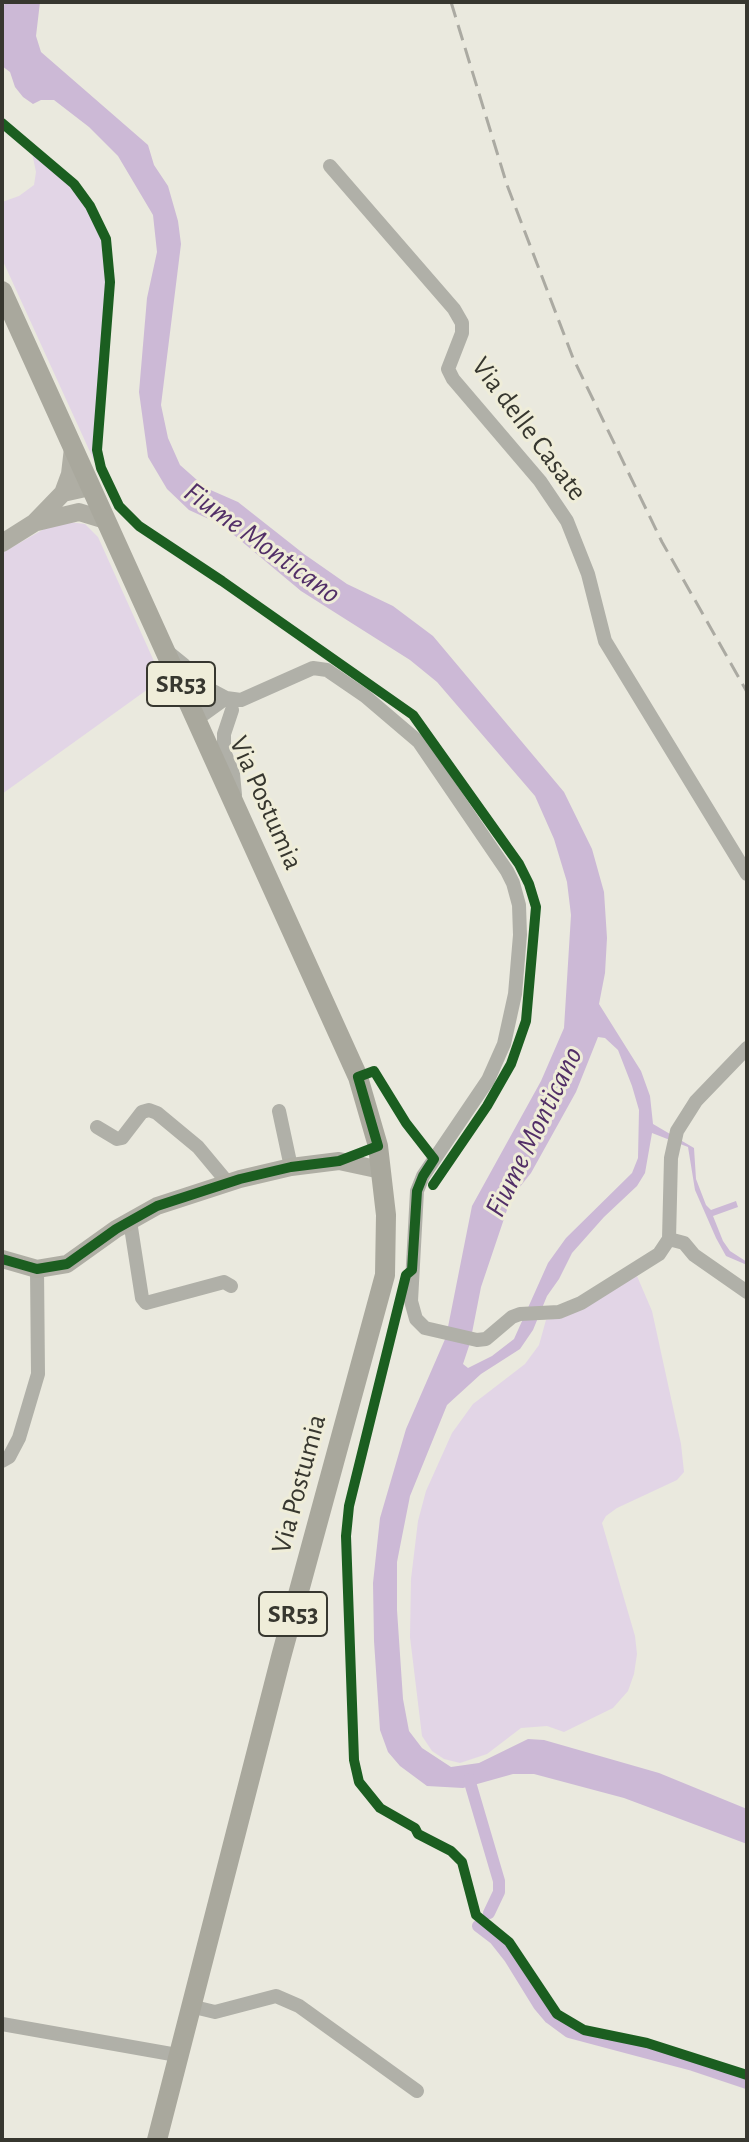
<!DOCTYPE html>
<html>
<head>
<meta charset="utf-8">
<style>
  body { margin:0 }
  #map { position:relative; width:749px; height:2142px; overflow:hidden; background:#eae9de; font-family:"Alegreya Sans",sans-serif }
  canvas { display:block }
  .frame { position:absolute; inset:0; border:4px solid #37372f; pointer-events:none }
</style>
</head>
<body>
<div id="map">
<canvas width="749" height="2142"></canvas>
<div class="frame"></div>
</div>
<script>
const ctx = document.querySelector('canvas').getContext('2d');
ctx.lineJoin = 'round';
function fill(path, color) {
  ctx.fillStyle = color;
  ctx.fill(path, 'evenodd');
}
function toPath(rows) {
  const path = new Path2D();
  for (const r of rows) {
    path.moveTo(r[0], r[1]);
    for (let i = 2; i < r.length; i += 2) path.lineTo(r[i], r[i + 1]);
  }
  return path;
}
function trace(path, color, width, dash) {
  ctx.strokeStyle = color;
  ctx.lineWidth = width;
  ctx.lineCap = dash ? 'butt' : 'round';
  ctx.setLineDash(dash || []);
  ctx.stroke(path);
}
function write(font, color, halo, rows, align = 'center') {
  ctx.font = font + ' "Alegreya Sans",sans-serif';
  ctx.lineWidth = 6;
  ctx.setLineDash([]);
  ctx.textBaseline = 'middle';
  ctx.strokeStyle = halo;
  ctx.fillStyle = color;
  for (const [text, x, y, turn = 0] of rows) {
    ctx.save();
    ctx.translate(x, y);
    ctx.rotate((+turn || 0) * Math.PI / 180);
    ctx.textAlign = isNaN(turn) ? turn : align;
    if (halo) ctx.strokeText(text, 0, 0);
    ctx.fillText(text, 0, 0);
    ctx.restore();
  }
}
const green = toPath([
  [31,148,58,167,84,194,101,223,109,250,112,271,109,330,96,465,2,259,2,202,19,196,34,185,36,172],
  [69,522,85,524,98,537,162,679,2,794,2,553,51,525,54,527],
  [637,1276,652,1311,681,1444,684,1472,677,1480,617,1508,606,1516,602,1523,635,1636,637,1654,634,1674,628,1691,613,1708,564,1732,547,1726,521,1728,487,1754,460,1763,444,1759,432,1751,422,1736,410,1637,411,1579,418,1521,426,1491,452,1433,473,1404,525,1364,539,1345,546,1320,561,1317]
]);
const water = toPath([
  [5,2,40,2,36,36,41,52,148,145,154,165,168,186,178,221,181,244,161,405,168,438,180,465,206,488,238,502,304,554,347,584,393,606,433,636,564,792,592,849,604,892,607,938,605,973,599,1004,641,1071,650,1096,653,1124,694,1148,696,1179,706,1205,711,1210,736,1201,738,1207,713,1216,723,1241,730,1251,747,1262,747,1265,726,1256,716,1238,695,1190,688,1147,652,1133,645,1173,637,1186,604,1217,572,1253,559,1279,547,1296,533,1330,520,1349,481,1374,447,1405,410,1496,397,1562,397,1610,403,1699,409,1731,422,1748,451,1767,479,1763,528,1739,544,1740,659,1773,747,1809,747,1844,624,1798,534,1774,513,1774,463,1788,427,1786,400,1766,388,1752,380,1730,374,1641,373,1583,380,1518,406,1429,446,1337,472,1206,541,1081,564,1028,571,915,567,882,554,839,535,796,437,682,410,660,301,591,222,525,189,510,167,489,148,457,139,392,147,298,157,252,153,215,118,156,89,127,54,100,41,100,33,104,23,97,15,87,10,72,2,66,2,14],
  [598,1037,605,1038,618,1050,632,1086,639,1110,638,1158,632,1173,566,1238,548,1263,514,1339,492,1356,468,1368,463,1364,470,1343,481,1287,511,1198,531,1173,576,1092]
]);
const canal = toPath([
  [469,1779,499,1881,499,1892,489,1913],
  [478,1926,495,1939,510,1958,539,2005,550,2018,569,2032,693,2065,747,2083]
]);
const street = toPath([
  [330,166,454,309,462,323,462,333,448,369,453,379,540,481,567,521,588,574,605,641,747,874],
  [168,652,184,665,192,680,226,698],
  [232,710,224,734,224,751,233,774,235,795],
  [197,719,226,698,241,700,313,668,327,670,365,696,419,742,507,871,513,883,519,905,520,935,515,994,504,1044,488,1080,423,1176,417,1191,411,1301,416,1319,425,1328,477,1340,486,1339,512,1317,520,1314,559,1312,581,1303,659,1254,669,1239,671,1158,677,1131,696,1101,747,1048],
  [279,1111,291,1167],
  [97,1127,117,1139,122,1138,142,1112,149,1110,157,1113,198,1147,228,1183],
  [130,1221,142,1298,146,1303,224,1282,231,1286],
  [669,1239,684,1243,694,1255,747,1292],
  [2,1461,9,1457,19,1438,38,1374,37,1269],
  [190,2006,215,2012,276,1996,299,2006,417,2091],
  [2,2024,177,2055]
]);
const secondary = toPath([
  [63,493,70,474,73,448],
  [37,522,79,512,105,520],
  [2,543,34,523,63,493,90,487],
  [2,1259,37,1269,67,1264,116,1229,157,1206,240,1179,291,1167,339,1161,381,1170]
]);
const primary = toPath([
  [2,291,358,1077,378,1146,386,1215,385,1275,281,1657,157,2140]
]);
const rail = toPath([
  [451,2,507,185,573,358,662,542,747,692]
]);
const cycleway = toPath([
  [2,123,74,184,90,206,106,239,110,282,97,450,101,468,119,506,139,526,222,581,413,715,519,864,529,884,536,907,526,1021,511,1064,487,1106,433,1185],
  [2,1259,37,1269,67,1264,116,1229,157,1206,240,1179,291,1167,339,1161,378,1146,358,1077,374,1071,406,1123,434,1159,423,1176,417,1191,412,1270,406,1275,349,1506,346,1536,354,1760,359,1782,380,1808,415,1828,418,1834,451,1851,462,1862,476,1915,509,1942,557,2014,584,2030,647,2043,747,2075]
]);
const shields = [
  [181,684,68],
  [293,1614,68]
];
const shieldNames = [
  ["SR53",181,684],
  ["SR53",293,1614]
];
const streetNames = [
  ["Via delle Casate",529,429,53],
  ["Via Postumia",266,803,66],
  ["Via Postumia",299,1484,-75]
];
const waterNames = [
  ["Fiume Monticano",262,543,36],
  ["Fiume Monticano",534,1132,-64]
];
fill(green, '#e2d5e6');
fill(water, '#ccb9d6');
trace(canal, '#ccb9d6', 12);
trace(street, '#b0b0a8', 14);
trace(secondary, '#afaea4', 18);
trace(primary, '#a9a89d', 20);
trace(rail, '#abaaa2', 3, [16, 8]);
trace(cycleway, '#1b5e20', 10);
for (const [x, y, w] of shields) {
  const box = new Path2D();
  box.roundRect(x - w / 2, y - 22, w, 44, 6);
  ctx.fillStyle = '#efedd9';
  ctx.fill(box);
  trace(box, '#37372f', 2);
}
write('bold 26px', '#37372f', null, shieldNames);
write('28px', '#37372f', '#efedd9', streetNames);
write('italic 30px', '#522f67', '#efedd9', waterNames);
</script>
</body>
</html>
